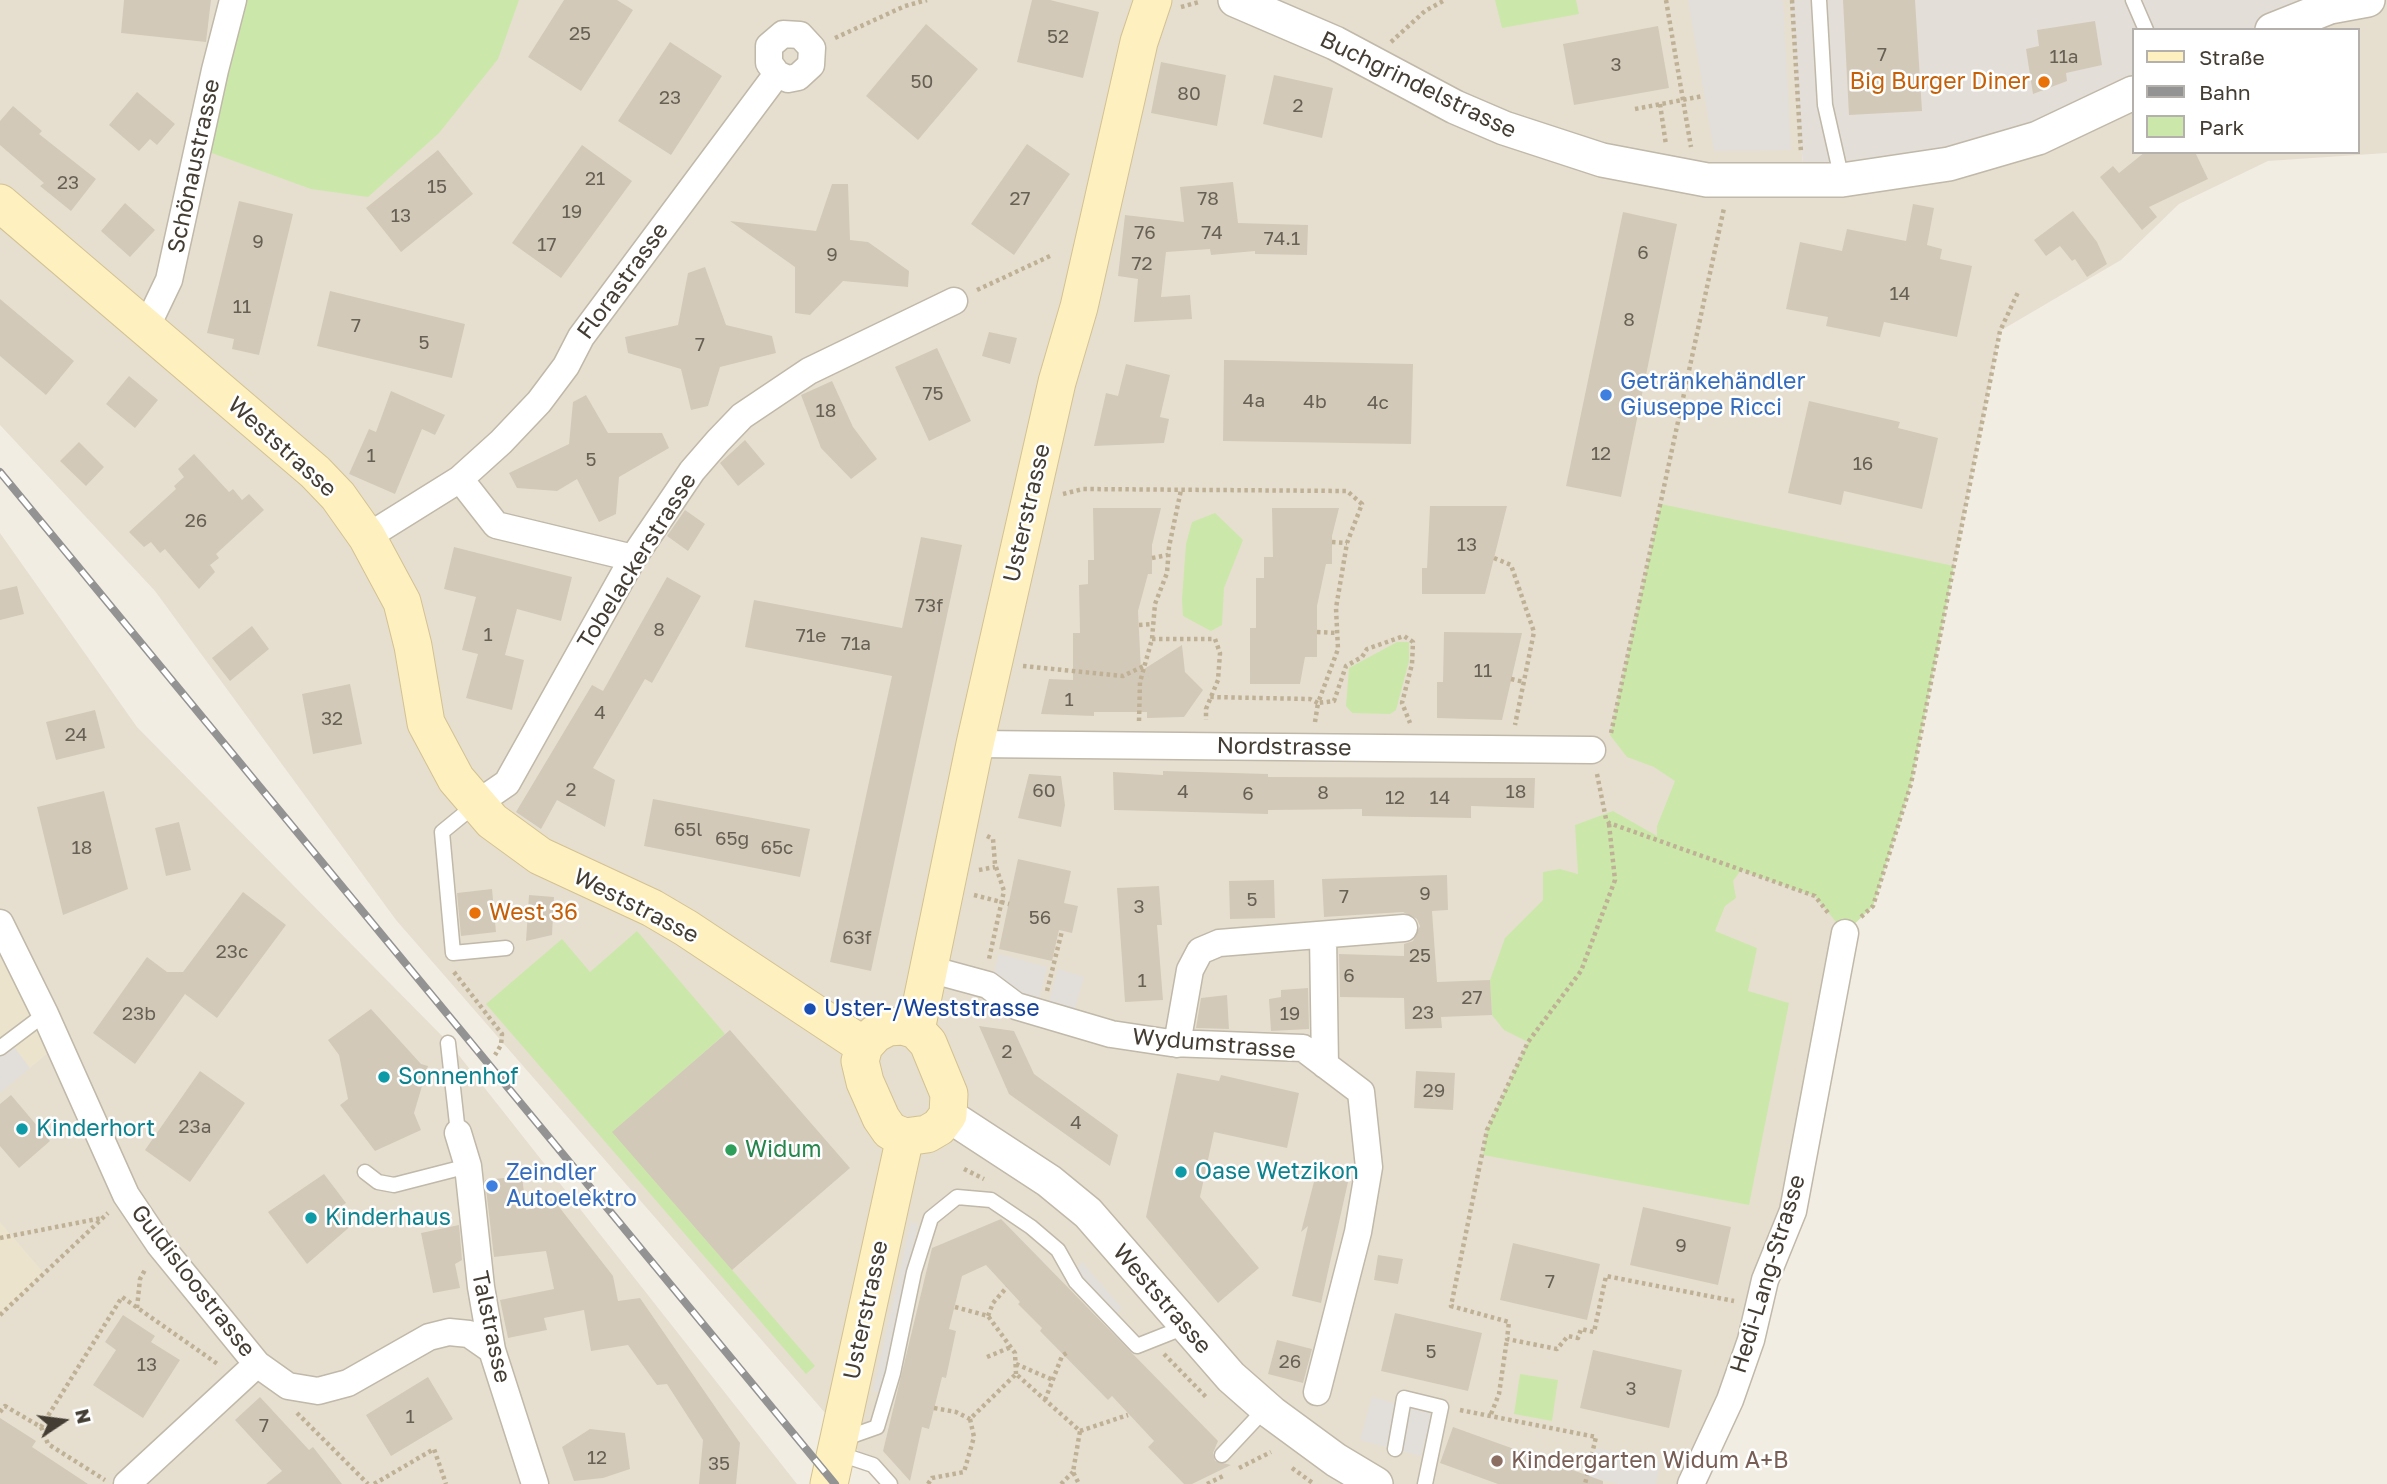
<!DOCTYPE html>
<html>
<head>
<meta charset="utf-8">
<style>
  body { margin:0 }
  #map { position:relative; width:2387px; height:1484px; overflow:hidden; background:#f2ede2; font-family:"Golos Text",sans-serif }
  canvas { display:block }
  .legend { position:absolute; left:2132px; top:28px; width:228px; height:126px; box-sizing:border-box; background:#fff; border:2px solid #b4b1ad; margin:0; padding:9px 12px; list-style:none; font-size:21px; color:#433d33 }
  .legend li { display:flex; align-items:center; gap:14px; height:35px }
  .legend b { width:35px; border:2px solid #b4b1ad }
  .north { position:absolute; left:28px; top:1386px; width:70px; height:70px; -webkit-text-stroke:5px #fff; paint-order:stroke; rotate:77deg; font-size:19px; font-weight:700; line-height:28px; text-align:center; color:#433d33 }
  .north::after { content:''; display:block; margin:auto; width:24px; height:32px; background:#433d33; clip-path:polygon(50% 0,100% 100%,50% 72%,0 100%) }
</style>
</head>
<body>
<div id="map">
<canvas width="2387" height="1484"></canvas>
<ul class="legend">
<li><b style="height:9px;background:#fff0bf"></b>Straße</li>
<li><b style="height:9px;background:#939393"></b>Bahn</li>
<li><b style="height:19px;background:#cbe8aa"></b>Park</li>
</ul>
<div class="north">N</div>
</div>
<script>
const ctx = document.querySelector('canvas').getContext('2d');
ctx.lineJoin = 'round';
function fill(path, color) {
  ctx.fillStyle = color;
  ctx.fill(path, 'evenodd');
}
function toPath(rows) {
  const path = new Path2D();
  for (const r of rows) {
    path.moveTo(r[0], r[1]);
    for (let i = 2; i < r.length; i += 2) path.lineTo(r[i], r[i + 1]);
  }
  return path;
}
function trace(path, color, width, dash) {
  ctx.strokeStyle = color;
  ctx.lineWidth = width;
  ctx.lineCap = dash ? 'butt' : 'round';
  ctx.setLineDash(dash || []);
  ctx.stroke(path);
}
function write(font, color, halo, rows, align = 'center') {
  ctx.font = font + ' "Golos Text",sans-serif';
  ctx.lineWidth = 5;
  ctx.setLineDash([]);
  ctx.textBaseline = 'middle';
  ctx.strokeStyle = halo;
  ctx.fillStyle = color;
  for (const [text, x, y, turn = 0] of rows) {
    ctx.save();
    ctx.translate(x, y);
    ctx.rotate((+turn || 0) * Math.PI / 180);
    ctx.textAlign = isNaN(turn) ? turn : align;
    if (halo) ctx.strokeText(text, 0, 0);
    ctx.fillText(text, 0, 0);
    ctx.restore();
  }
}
const residential = toPath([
  [0,0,1791,0,1804,181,2133,93,2133,152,2357,152,2357,30,2272,30,2368,0,2387,0,2387,153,2268,161,2179,204,2121,260,2000,331,1911,784,1873,906,1845,933,1793,1211,1691,1484,887,1484,396,920,155,591,0,425],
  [0,533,137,727,450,1044,797,1484,0,1484]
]);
const industrial = toPath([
  [1791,0,2368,0,2272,30,2133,30,2133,93,2038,138,1804,182]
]);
const education = toPath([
  [0,923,58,1045,0,1093],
  [0,1222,44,1273,0,1315]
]);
const green = toPath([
  [233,0,519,0,498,59,439,133,368,197,311,189,198,148],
  [1495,0,1576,0,1579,14,1502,28],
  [1661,504,1954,566,1911,784,1873,906,1845,933,1815,896,1741,870,1733,881,1736,898,1725,906,1715,931,1757,948,1748,991,1789,1003,1749,1205,1483,1155,1487,1130,1528,1042,1504,1030,1492,1015,1490,980,1505,938,1543,900,1543,872,1560,869,1578,874,1575,825,1613,811,1657,836,1657,826,1675,781,1654,767,1627,757,1610,735],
  [1215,513,1243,540,1224,588,1222,625,1211,631,1183,616,1182,599,1186,544,1192,522],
  [1397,642,1409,642,1409,661,1396,710,1390,714,1352,713,1346,706,1349,668],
  [637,931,725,1034,613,1132,815,1366,806,1374,486,1004,562,939,590,972],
  [1520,1374,1558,1380,1552,1421,1514,1414]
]);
const parking = toPath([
  [1688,0,1783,0,1791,150,1714,151],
  [999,954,1047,967,1036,1012,990,987],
  [1058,969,1084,977,1071,1022,1046,1014],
  [9,1040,30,1068,0,1093,0,1048],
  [911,1222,918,1224,880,1392,873,1391],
  [1082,1262,1122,1308,1117,1313,1075,1269],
  [1372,1397,1432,1414,1421,1456,1360,1440],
  [1596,1448,1661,1463,1656,1484,1620,1484,1589,1477]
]);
const building = toPath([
  [124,0,211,0,206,42,121,33],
  [564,0,617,0,633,10,581,91,528,57],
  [1032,0,1050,0,1099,12,1083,78,1017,62],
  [1843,0,1915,0,1922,111,1849,115],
  [2095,21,2102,65,2066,73,2067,81,2033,94,2026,49,2039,46,2037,30],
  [926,24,978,69,918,140,866,96],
  [1658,26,1669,88,1574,105,1563,44],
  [670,42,722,76,671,155,618,121],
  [1161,62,1226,75,1217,126,1151,113],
  [1274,75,1333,88,1322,138,1263,124],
  [137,92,175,124,157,145,150,139,139,151,109,125],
  [13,106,42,131,39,134,96,179,71,211,40,186,44,183,0,145,0,121],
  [1027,144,1070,174,1014,255,971,224],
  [582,145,632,181,561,278,512,243],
  [438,150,473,194,401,252,366,208],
  [2145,152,2195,152,2208,179,2149,207,2157,217,2142,230,2100,177,2113,166,2119,173],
  [1233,182,1238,223,1308,225,1307,255,1255,254,1255,251,1211,255,1210,249,1166,252,1161,297,1190,295,1192,319,1134,322,1138,279,1118,276,1125,215,1184,222,1180,187],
  [832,184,848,184,850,240,868,242,909,271,908,287,843,281,810,315,795,313,795,267,730,221,816,231],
  [239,201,293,214,259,355,232,349,234,339,207,333],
  [125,203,155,230,130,257,101,231],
  [1913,204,1934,208,1927,245,1942,249,1940,259,1972,266,1957,337,1884,322,1880,337,1826,326,1828,317,1786,309,1800,242,1842,251,1847,229,1906,241],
  [2073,211,2097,242,2107,264,2087,277,2075,259,2072,261,2060,246,2046,256,2034,240],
  [1623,212,1677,224,1621,497,1566,486],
  [705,267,726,325,772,336,776,353,720,367,708,406,691,410,681,369,628,353,625,337,678,325,688,273],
  [330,291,465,324,452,378,317,346],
  [0,299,74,361,46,395,0,356],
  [989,332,1017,338,1010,364,982,356],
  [937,348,971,421,929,441,895,367],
  [1224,360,1413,364,1411,444,1223,441],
  [1126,364,1170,375,1160,417,1169,419,1164,443,1094,446,1106,393,1118,396],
  [129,376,158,400,135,428,106,404],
  [832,381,853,427,877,459,851,479,821,448,801,395],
  [391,391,445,415,435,435,422,429,395,494,349,474,369,429,376,432],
  [586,395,608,433,662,433,669,448,619,477,616,514,599,522,577,479,557,491,517,488,509,473,569,444,573,402],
  [1809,401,1900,422,1898,428,1938,438,1922,509,1844,491,1841,505,1788,493],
  [745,440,765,464,738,486,720,463],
  [79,442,104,467,86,486,60,461],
  [194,454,229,492,233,489,242,500,249,494,264,510,216,554,219,558,210,565,215,572,199,589,165,549,160,553,151,542,144,547,129,532,176,489,174,486,184,477,178,469],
  [1430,506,1507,506,1485,594,1422,594,1422,568,1427,568],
  [1093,508,1161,508,1152,545,1152,574,1148,574,1138,611,1141,671,1182,645,1185,672,1203,690,1184,717,1147,718,1147,712,1094,712,1094,716,1041,714,1049,679,1073,680,1073,633,1080,633,1079,585,1088,584,1088,560,1094,560],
  [1272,508,1339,508,1332,536,1332,564,1326,564,1317,606,1317,657,1305,657,1300,684,1250,684,1250,628,1256,628,1256,578,1264,578,1264,557,1273,557],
  [685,510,705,524,688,551,667,536],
  [921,537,962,545,871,971,830,962,892,676,745,647,754,600,902,628],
  [454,547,572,577,561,621,517,609,505,655,524,660,512,710,466,698,478,654,462,650,476,597,444,589],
  [667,577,701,596,652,683,645,679,593,768,615,780,605,827,557,800,541,829,516,812,592,685,603,691],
  [17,586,24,614,0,620,0,590],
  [252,626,269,649,230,681,212,658],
  [1444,632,1522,633,1502,720,1437,718,1437,682,1443,682],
  [350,684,362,744,313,754,302,694],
  [95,710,105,748,56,760,46,722],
  [1163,771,1268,774,1268,777,1535,778,1534,808,1471,806,1471,818,1362,816,1362,809,1268,810,1268,814,1114,810,1113,772,1163,775],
  [1029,774,1061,776,1065,805,1061,827,1018,818],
  [104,791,128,889,63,915,37,807],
  [653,799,810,829,800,877,644,846],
  [179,822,191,870,166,876,155,828],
  [1018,859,1071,871,1064,903,1078,906,1072,933,1059,930,1052,961,999,949],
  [1447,875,1448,910,1432,911,1437,982,1490,980,1492,1015,1441,1017,1442,1028,1405,1029,1404,998,1340,997,1339,954,1404,956,1404,944,1413,941,1420,926,1417,919,1403,912,1324,917,1322,879],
  [1274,880,1275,918,1230,919,1229,881],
  [1159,886,1162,925,1157,925,1163,1000,1125,1002,1117,888],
  [492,889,496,932,461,936,457,893],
  [243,892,286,925,217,1018,185,994,135,1064,93,1033,147,957,167,972,183,972],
  [529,895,554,897,552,935,526,941],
  [1308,988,1309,1029,1271,1031,1269,999,1281,997,1281,990],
  [1227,995,1229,1029,1196,1028,1201,998],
  [371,1009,421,1064,428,1066,414,1113,421,1130,375,1151,340,1105,348,1099,339,1055,328,1040],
  [979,1026,1014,1031,1034,1074,1118,1135,1110,1166,1009,1094],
  [730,1030,850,1168,732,1270,612,1132],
  [200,1071,245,1103,190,1182,145,1150],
  [1416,1071,1455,1073,1453,1110,1414,1108],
  [1177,1073,1219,1081,1221,1075,1299,1093,1287,1148,1214,1132,1200,1197,1259,1268,1218,1303,1146,1217],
  [11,1095,50,1141,19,1168,0,1146,0,1104],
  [324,1174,346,1203,340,1207,353,1224,307,1264,268,1212],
  [1316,1174,1348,1182,1321,1303,1292,1296,1308,1226,1301,1232],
  [522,1176,526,1210,556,1203,613,1276,618,1301,640,1298,740,1443,736,1484,699,1484,703,1440,667,1384,657,1385,628,1345,591,1351,584,1310,544,1318,547,1330,508,1338,500,1300,554,1289,546,1251,494,1257,485,1180],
  [1643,1207,1731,1227,1718,1285,1630,1265],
  [1001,1219,1218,1441,1213,1453,1215,1461,1231,1465,1192,1484,1184,1484,1148,1447,1154,1441,1112,1396,1108,1400,1040,1331,1042,1328,1018,1304,1020,1302,986,1265,962,1276,949,1329,956,1331,946,1378,942,1377,929,1429,922,1427,910,1481,883,1451,932,1248],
  [459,1225,462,1260,455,1264,460,1288,433,1293,421,1233],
  [1513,1243,1600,1264,1587,1320,1500,1300],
  [1378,1255,1403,1259,1398,1284,1374,1280],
  [1395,1313,1482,1333,1468,1391,1381,1371],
  [123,1315,155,1336,151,1342,180,1360,143,1418,93,1385,116,1350,105,1342],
  [1277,1340,1312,1349,1303,1383,1268,1374],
  [1593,1350,1682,1370,1669,1428,1580,1408],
  [428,1377,453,1419,391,1456,366,1415],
  [260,1397,309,1450,313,1447,342,1484,266,1484,282,1471,235,1420],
  [0,1418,36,1441,32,1447,88,1484,0,1484],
  [1453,1427,1603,1481,1603,1484,1498,1484,1440,1463],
  [590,1429,625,1433,630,1469,603,1478,574,1481,562,1447]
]);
const path = toPath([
  [1666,0,1691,147],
  [1792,0,1801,153],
  [1181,7,1199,2],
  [835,38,905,6,927,0],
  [1391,42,1425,11,1445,0],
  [1660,104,1666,145],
  [1635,109,1703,96],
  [977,290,1050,256],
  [1063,494,1083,489,1347,491,1362,504,1347,543,1336,608,1338,649,1318,703,1310,699,1210,697],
  [1332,542,1347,543],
  [1152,558,1168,555],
  [1494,558,1511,565,1534,632,1515,725],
  [1139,625,1153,624],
  [1317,632,1337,633],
  [1152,639,1215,639,1220,653,1218,680,1206,709,1206,720],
  [1023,666,1123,676,1144,666],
  [1511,679,1524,682],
  [1139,721,1140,682,1152,639,1155,604,1167,573,1169,547,1181,490],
  [1315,722,1318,703,1334,701,1346,666,1362,657,1367,649,1404,636,1413,642,1412,664,1402,703,1410,723],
  [1611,733,1724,208],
  [1597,774,1606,819,1609,823,1815,896,1829,914],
  [1609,824,1615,880,1581,971,1528,1042,1487,1130,1451,1306,1509,1322,1507,1339,1557,1349,1568,1336,1578,1338,1581,1329,1594,1332,1606,1276,1734,1301],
  [987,836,993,839,995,864,1004,891,989,959],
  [979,870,995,867],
  [974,895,1009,904],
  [1861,917,1873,906,1911,784,2000,331,2019,290],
  [454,972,502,1034,501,1045,495,1055],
  [1047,991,1062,931],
  [964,1169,984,1179],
  [0,1238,102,1218],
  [955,1307,988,1316,1015,1353,1016,1374],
  [137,1308,140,1279,146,1268],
  [0,1315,108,1213],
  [988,1316,993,1303,1007,1287],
  [1164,1354,1207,1398],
  [987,1357,1011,1347],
  [1016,1364,1053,1380],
  [1045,1400,1062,1356,1068,1352],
  [934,1408,956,1412,970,1419],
  [1460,1410,1596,1437,1585,1484],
  [0,1412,5,1406,41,1427,122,1297,219,1365],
  [297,1413,368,1484],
  [1491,1414,1499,1394,1507,1339],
  [41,1427,48,1444,105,1480],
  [1080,1431,1128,1415],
  [1239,1468,1271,1452],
  [1292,1468,1314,1484],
  [374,1484,434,1449,446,1484],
  [928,1484,932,1478,964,1472,974,1437,970,1419,1016,1374,1080,1431,1073,1472,1079,1484],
  [1061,1484,1073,1472],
  [1207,1484,1225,1475]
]);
const service = toPath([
  [1819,0,1825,105,1842,180],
  [2133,0,2146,30],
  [475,805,442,832,453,953,506,948],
  [448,1043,458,1133],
  [0,1048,45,1014],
  [365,1172,378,1182,394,1185,468,1166],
  [843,1439,877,1427,893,1373,914,1272,931,1218,957,1197,991,1200,1031,1227,1058,1250,1076,1282,1137,1346,1185,1327],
  [1395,1449,1404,1398,1441,1407,1425,1484],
  [837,1453,873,1465,890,1484],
  [1222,1455,1266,1408]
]);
const minor = toPath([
  [146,328,169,280,215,70,233,0],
  [460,479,496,525,633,558],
  [367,537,460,479,501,442,539,402,566,366,581,337,777,74,788,79,798,77,811,65,812,48,800,35,783,34,769,46,769,63,777,74],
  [975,744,1592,750],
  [475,805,507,783,633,558,692,471,718,441,742,416,809,371,954,301],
  [0,923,45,1014,126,1195,159,1244,257,1364,288,1386,318,1391,348,1383,429,1337,449,1332,469,1334,492,1350],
  [1323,935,1325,1065],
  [929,969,988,985,1016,1006,1111,1034,1171,1043,1303,1048,1361,1092,1369,1167,1358,1232,1317,1392],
  [1177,1044,1190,970,1200,951,1219,943,1404,928],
  [458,1133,468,1166,481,1287,492,1350,535,1484],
  [127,1484,257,1364],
  [1691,1484,1730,1400,1751,1340,1765,1280,1793,1211,1845,933]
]);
const tertiary = toPath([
  [1235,0,1335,43,1455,107,1504,128,1602,160,1707,180,1842,180,1949,164,2038,138,2133,93],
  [2272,30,2330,7,2368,0],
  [948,1115,1049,1181,1088,1213,1231,1377,1272,1413,1336,1460,1376,1484]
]);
const secondary = toPath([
  [0,203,315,472,338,496,367,537,402,602,413,646,426,723,456,779,492,821,540,856,652,908,686,928,864,1046],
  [903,1026,916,1030,928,1043,949,1094,948,1115,939,1127,927,1134,905,1137,890,1131,881,1118,865,1082,860,1061,864,1046,875,1034,888,1027,903,1026],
  [916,1030,975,744,1057,382,1079,307,1139,42,1153,0],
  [829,1484,905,1137]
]);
const rail = toPath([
  [0,472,835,1484]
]);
const markers = [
  [2044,82,7,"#e8710a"],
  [1606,395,7,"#3f7fe0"],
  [475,913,7,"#e8710a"],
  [810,1009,7,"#1a4fb4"],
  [384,1077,7,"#0f9aa8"],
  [22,1129,7,"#0f9aa8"],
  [731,1150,7,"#2e9e5b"],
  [1181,1172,7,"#0f9aa8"],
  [492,1186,7,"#3f7fe0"],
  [311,1218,7,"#0f9aa8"],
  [1497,1461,7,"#8d6e63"]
];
const numberNames = [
  ["25",580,34],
  ["52",1058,37],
  ["7",1882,55],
  ["11a",2064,57],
  ["3",1616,65],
  ["50",922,82],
  ["80",1189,94],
  ["23",670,98],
  ["2",1298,106],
  ["21",595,179],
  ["23",68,183],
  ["15",437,187],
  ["27",1020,199],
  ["78",1208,199],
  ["19",572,212],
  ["13",401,216],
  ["76",1145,233],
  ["74",1212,233],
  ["74.1",1282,239],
  ["9",258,242],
  ["17",547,245],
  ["6",1643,253],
  ["9",832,255],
  ["72",1142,264],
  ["14",1900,294],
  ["11",242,307],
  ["8",1629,320],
  ["7",356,326],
  ["5",424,343],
  ["7",700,345],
  ["75",933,394],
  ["4a",1254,401],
  ["4b",1315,402],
  ["4c",1378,403],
  ["18",826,411],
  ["12",1601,454],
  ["1",371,456],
  ["5",591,460],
  ["16",1863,464],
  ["26",196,521],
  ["13",1467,545],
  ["73f",929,606],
  ["8",659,630],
  ["1",488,635],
  ["71e",811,636],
  ["71a",856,644],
  ["11",1483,671],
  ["1",1069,700],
  ["4",600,713],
  ["32",332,719],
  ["24",76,735],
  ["2",571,790],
  ["60",1044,791],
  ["4",1183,792],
  ["18",1516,792],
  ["8",1323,793],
  ["6",1248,794],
  ["12",1395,798],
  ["14",1440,798],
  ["65l",688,830],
  ["65g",732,839],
  ["18",82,848],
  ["65c",777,848],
  ["9",1425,894],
  ["7",1344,897],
  ["5",1252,900],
  ["3",1139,907],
  ["56",1040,918],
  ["63f",857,938],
  ["23c",232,952],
  ["25",1420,956],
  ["6",1349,976],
  ["1",1142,981],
  ["27",1472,998],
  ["23",1423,1013],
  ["23b",139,1014],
  ["19",1290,1014],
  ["2",1007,1052],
  ["29",1434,1091],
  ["4",1076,1123],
  ["23a",195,1127],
  ["9",1681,1246],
  ["7",1550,1282],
  ["5",1431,1352],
  ["26",1290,1362],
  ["13",147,1365],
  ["3",1631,1389],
  ["1",410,1417],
  ["7",264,1426],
  ["12",597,1458],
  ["35",719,1464]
];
const foodNames = [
  ["Big Burger Diner",2030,82],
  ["West 36",489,913,"left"]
];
const streetNames = [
  ["Buchgrindelstrasse",1418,85,26],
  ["Schönaustrasse",194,166,-78],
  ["Florastrasse",623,281,-54],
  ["Weststrasse",282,447,42],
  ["Usterstrasse",1027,513,-77],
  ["Tobelackerstrasse",637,561,-58],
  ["Nordstrasse",1284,747,1],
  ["Weststrasse",636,906,27],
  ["Wydumstrasse",1214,1044,5],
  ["Hedi-Lang-Strasse",1768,1274,-73],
  ["Guldisloostrasse",193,1281,52],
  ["Weststrasse",1162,1299,49],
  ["Usterstrasse",866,1310,-78],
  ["Talstrasse",491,1327,78]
];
const shopNames = [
  ["Getränkehändler",1620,382],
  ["Giuseppe Ricci",1620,408],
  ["Zeindler",506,1173],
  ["Autoelektro",506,1199]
];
const transitNames = [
  ["Uster-/Weststrasse",824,1009]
];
const cultureNames = [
  ["Sonnenhof",398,1077],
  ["Kinderhort",36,1129],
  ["Oase Wetzikon",1195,1172],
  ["Kinderhaus",325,1218]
];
const leisureNames = [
  ["Widum",745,1150]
];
const educationNames = [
  ["Kindergarten Widum A+B",1511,1461]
];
fill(residential, '#e6dfd0');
fill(industrial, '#e3ded8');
fill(education, '#ebe3cc');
fill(green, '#cbe8aa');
fill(parking, '#e2dfdb');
fill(building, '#d3c9b8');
trace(service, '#c0b8a8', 17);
trace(minor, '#c0b8a8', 29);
trace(tertiary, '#c0b8a8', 36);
trace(secondary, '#d3c291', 39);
trace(path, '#bfb196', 4.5, [3.5, 3.5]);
trace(service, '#fff', 14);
trace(minor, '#fff', 26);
trace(tertiary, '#fff', 33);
trace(secondary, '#fff0bf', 37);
trace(rail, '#939393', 8);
trace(rail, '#fff', 5, [16]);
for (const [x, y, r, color] of markers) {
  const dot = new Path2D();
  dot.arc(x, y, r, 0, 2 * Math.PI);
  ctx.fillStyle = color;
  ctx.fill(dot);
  trace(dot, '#fff', 2.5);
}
write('19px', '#676054', null, numberNames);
write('23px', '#c56008', '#fff', foodNames, 'right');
write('23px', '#433d33', '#fff', streetNames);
write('23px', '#366cbe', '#fff', shopNames, 'left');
write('23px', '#164399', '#fff', transitNames, 'left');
write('23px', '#0d838f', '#fff', cultureNames, 'left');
write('23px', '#27864d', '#fff', leisureNames, 'left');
write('23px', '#785e54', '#fff', educationNames, 'left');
</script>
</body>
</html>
